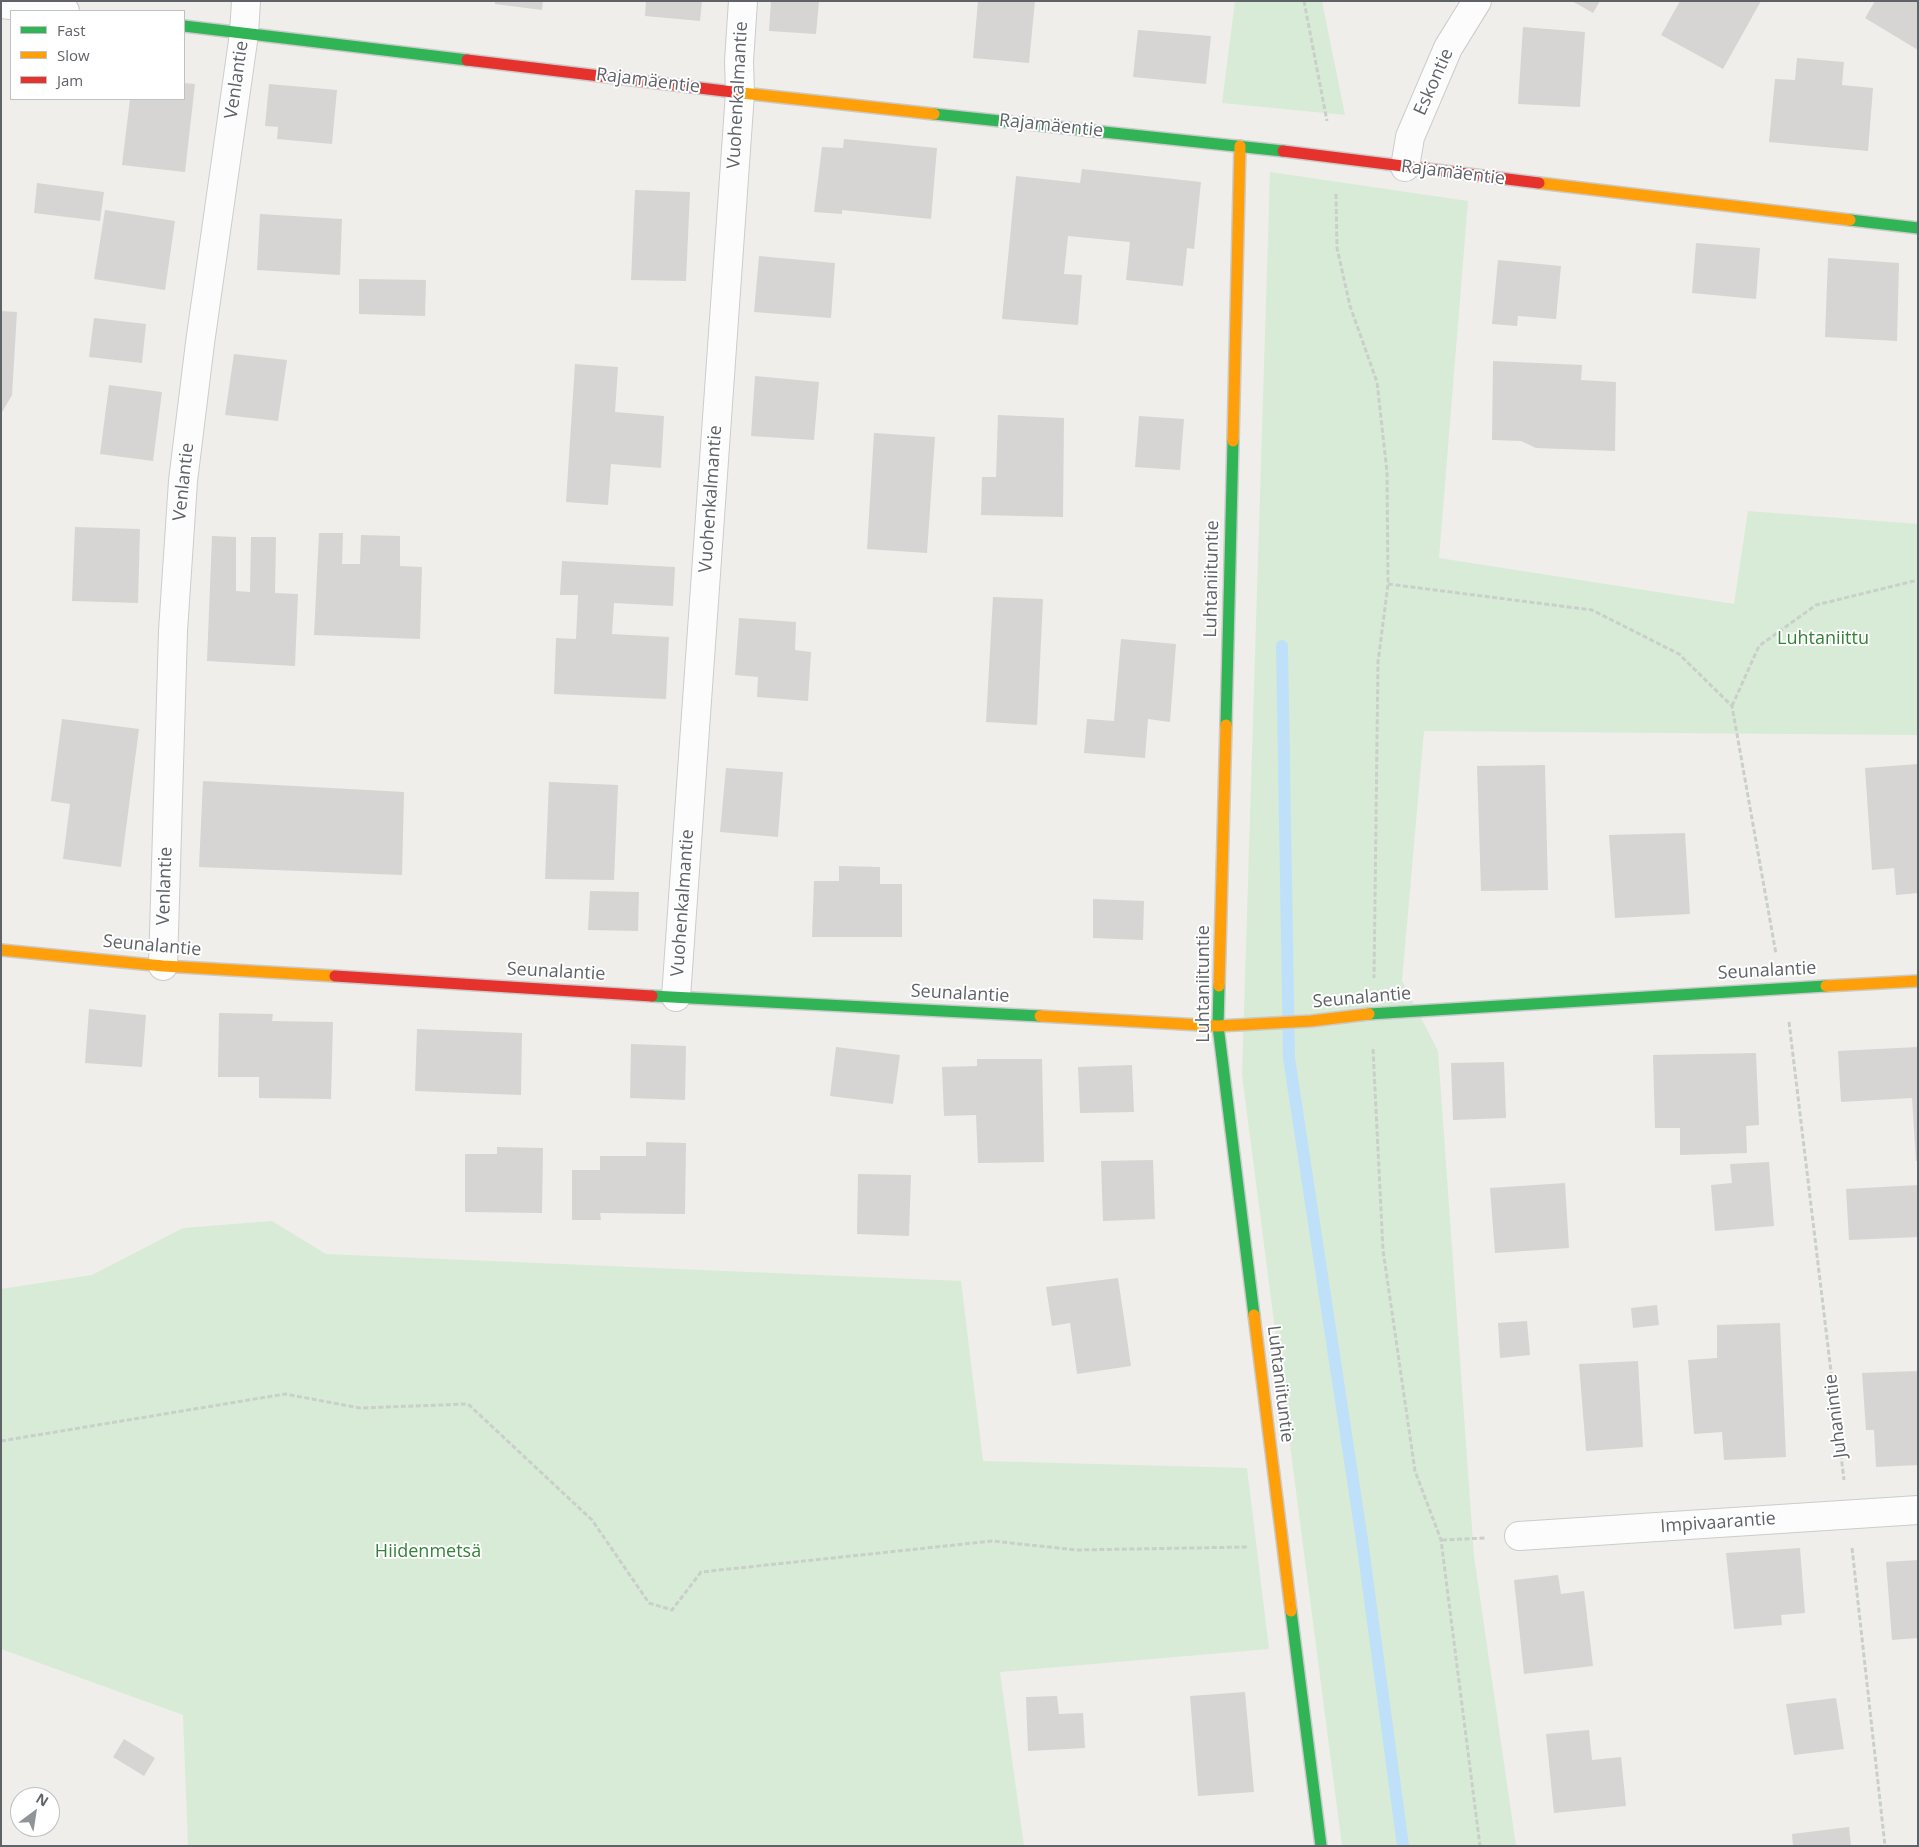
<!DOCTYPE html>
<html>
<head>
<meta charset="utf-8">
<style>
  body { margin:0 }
  #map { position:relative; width:1919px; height:1847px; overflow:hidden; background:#efeeea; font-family:"Open Sans",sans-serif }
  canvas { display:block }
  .frame { position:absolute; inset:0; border:2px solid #5f6368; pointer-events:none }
  .legend { position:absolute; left:10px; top:10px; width:175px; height:90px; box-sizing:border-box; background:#fff; border:1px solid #bfc1c3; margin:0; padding:6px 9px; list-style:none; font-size:15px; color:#5f6368 }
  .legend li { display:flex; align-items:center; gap:10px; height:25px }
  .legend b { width:25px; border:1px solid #bfc1c3 }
  .north { position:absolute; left:10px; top:1787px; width:50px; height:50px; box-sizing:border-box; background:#fff; border:1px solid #bfc1c3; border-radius:50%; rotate:31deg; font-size:14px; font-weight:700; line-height:20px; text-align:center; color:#5f6368 }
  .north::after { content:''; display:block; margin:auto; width:18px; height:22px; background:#919496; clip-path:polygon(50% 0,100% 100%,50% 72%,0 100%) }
</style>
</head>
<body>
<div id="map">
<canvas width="1919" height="1847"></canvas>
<div class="frame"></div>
<ul class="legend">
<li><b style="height:6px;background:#30b455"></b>Fast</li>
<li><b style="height:6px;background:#ff9f0a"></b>Slow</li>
<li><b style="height:6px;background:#e5322d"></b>Jam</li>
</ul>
<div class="north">N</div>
</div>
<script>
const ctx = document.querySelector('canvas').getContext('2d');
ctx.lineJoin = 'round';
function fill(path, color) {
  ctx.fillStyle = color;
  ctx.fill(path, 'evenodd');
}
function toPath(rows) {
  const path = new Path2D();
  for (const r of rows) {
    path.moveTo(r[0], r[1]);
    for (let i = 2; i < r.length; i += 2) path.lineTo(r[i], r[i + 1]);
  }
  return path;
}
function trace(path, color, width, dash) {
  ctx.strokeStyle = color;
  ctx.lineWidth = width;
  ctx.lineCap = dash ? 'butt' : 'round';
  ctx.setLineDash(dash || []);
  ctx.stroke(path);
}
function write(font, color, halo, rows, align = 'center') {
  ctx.font = font + ' "Open Sans",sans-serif';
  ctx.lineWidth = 4;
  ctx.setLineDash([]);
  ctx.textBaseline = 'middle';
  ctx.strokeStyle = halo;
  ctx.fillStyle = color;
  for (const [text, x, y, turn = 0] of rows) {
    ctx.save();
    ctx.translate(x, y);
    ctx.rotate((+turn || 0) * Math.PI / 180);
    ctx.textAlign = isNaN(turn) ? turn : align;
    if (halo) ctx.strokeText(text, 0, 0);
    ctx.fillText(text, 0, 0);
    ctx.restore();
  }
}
const green = toPath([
  [1235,1,1322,1,1345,115,1222,103],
  [1270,172,1468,201,1439,558,1734,604,1748,511,1918,524,1918,735,1424,731,1402,981,1438,1051,1474,1556,1516,1846,1342,1846,1242,1075],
  [272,1221,326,1254,961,1281,983,1461,1247,1468,1269,1649,1000,1672,1024,1846,188,1846,183,1715,1,1649,1,1289,92,1275,183,1228]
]);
const stream = toPath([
  [1282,646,1289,1058,1362,1540,1403,1846]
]);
const building = toPath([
  [495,1,543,1,542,10,495,4],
  [646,1,702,1,700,21,645,16],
  [771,1,819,1,816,34,769,31],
  [978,1,1035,1,1029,63,973,58],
  [1572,1,1600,1,1593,13],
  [1680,1,1761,1,1723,69,1661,35],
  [1875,1,1918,1,1918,50,1865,18],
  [1523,27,1585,32,1580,107,1518,104],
  [1138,30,1211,36,1206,84,1133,77],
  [1797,58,1844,62,1842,85,1873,88,1868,151,1769,142,1775,79,1795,80],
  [184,83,195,84,185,172,122,165,130,99,184,99],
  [269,84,337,90,332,144,277,139,278,127,265,126],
  [844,139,937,148,931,219,842,210,842,214,814,212,822,147,843,148],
  [1082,169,1201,182,1194,249,1187,248,1183,286,1126,280,1130,242,1068,236,1064,274,1082,275,1078,325,1002,319,1016,176,1080,183],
  [37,183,104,192,100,221,34,213],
  [635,190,690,192,686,281,631,280],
  [105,210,175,221,165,290,94,279],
  [260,214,342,219,340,275,257,270],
  [1696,243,1760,248,1756,299,1692,293],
  [759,256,835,263,831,318,754,312],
  [1828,258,1899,263,1897,341,1825,337],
  [1498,260,1561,266,1556,319,1518,316,1517,326,1492,324],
  [359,279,426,280,425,316,359,314],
  [1,311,17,312,12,395,1,414],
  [94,318,146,324,142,363,89,357],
  [234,354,287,360,278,421,225,415],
  [1493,361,1582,365,1581,380,1616,382,1615,451,1536,448,1521,441,1492,440],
  [575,364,618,367,615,412,664,416,661,468,611,464,608,505,566,502],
  [755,376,819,382,814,440,751,436],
  [109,385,162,392,153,461,100,454],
  [998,415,1064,418,1063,517,981,515,982,477,996,477],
  [1139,416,1184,419,1180,470,1135,467],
  [874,433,935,437,927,553,867,549],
  [75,527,140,529,138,603,72,601],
  [319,533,343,533,342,564,360,564,361,535,400,536,400,566,422,567,420,639,314,635],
  [212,536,236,537,236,591,250,592,251,537,276,537,275,593,298,594,295,666,207,661],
  [562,561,675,567,673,606,614,603,612,634,669,637,666,699,554,694,556,638,576,639,578,595,560,595],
  [993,597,1043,599,1037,725,986,722],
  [739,618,796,622,795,650,811,652,808,701,757,697,758,677,735,675],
  [1121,639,1176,644,1170,722,1148,719,1145,758,1084,753,1087,719,1114,721],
  [62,719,139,729,121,867,63,859,70,804,51,801],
  [1918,764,1918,893,1896,895,1894,868,1872,870,1865,768],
  [1545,765,1548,890,1481,891,1477,766],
  [726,768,783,772,778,837,720,832],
  [203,781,404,792,402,875,199,867],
  [549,782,618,785,614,880,545,879],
  [1685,833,1690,914,1615,918,1609,835],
  [839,866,880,867,880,884,902,884,902,937,812,937,814,881,839,881],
  [590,891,639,892,638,931,588,930],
  [1093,899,1144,901,1143,940,1093,938],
  [89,1009,146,1015,142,1067,85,1063],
  [219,1013,273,1014,272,1021,333,1022,331,1099,259,1098,259,1077,218,1077],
  [417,1029,522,1033,521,1095,415,1091],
  [631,1044,686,1046,685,1100,630,1098],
  [836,1047,900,1055,893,1104,830,1096],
  [1918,1047,1918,1161,1916,1161,1912,1098,1841,1102,1838,1051],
  [1756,1053,1759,1125,1746,1126,1747,1153,1680,1155,1680,1128,1655,1128,1653,1055],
  [977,1059,1042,1059,1044,1162,978,1163,976,1115,944,1116,942,1067,977,1066],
  [1504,1062,1506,1118,1453,1120,1451,1063],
  [1132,1065,1134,1112,1080,1113,1078,1067],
  [646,1142,686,1143,685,1214,600,1213,601,1220,572,1220,572,1170,600,1170,600,1156,646,1156],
  [497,1147,543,1148,542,1213,465,1212,465,1154,497,1154],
  [1153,1160,1155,1219,1103,1221,1101,1161],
  [1769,1162,1774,1226,1715,1231,1711,1185,1732,1183,1730,1164],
  [858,1174,911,1175,909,1236,857,1234],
  [1565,1183,1569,1248,1495,1253,1490,1188],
  [1918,1185,1918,1237,1849,1240,1846,1189],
  [1118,1278,1131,1366,1077,1374,1070,1323,1052,1326,1046,1287],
  [1657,1305,1659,1325,1633,1328,1631,1308],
  [1527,1321,1530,1355,1500,1358,1498,1323],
  [1780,1323,1786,1457,1724,1460,1722,1432,1694,1434,1688,1360,1717,1358,1717,1325],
  [1638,1361,1643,1447,1586,1451,1579,1364],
  [1918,1371,1918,1465,1876,1467,1874,1430,1866,1430,1862,1373],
  [1800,1548,1805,1613,1781,1615,1782,1625,1734,1629,1726,1553],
  [1918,1560,1918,1638,1892,1640,1886,1562],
  [1558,1575,1561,1594,1584,1591,1593,1666,1524,1674,1514,1580],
  [1245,1692,1254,1792,1198,1796,1190,1696],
  [1057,1696,1059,1714,1083,1713,1085,1748,1028,1751,1026,1697],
  [1836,1698,1844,1749,1794,1755,1786,1704],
  [1589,1730,1592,1760,1621,1757,1626,1806,1554,1813,1546,1734],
  [124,1739,155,1758,144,1776,113,1757],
  [1849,1827,1851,1846,1793,1846,1792,1834]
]);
const path = toPath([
  [1304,1,1327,121],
  [1336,194,1337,248,1350,306,1377,382,1387,472,1388,584,1378,662,1374,978],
  [1388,584,1592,610,1679,654,1732,706,1776,954],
  [1732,706,1759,646,1816,605,1918,580],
  [1789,1022,1844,1480],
  [1373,1049,1383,1250,1415,1471,1441,1540,1480,1846],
  [1,1441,285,1394,360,1408,468,1404,592,1520,649,1603,672,1610,701,1572,992,1541,1077,1550,1247,1547],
  [1442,1540,1485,1538],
  [1852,1548,1885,1846]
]);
const street = toPath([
  [1,4,65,11],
  [1405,167,1410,137,1448,48,1477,1],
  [163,966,173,631,183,481,200,343,244,34,246,1],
  [676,997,740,93,739,61,743,1],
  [1519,1536,1918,1510]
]);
const fast = toPath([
  [184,26,467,60],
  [934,114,1283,151],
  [1850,220,1918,228],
  [1226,725,1233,441],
  [1219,986,1218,1026,1254,1315],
  [652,996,1040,1016],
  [1369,1014,1826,986],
  [1291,1611,1321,1846]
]);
const slow = toPath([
  [733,92,934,114],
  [1539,183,1850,220],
  [1233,441,1240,146],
  [1,950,163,966,335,976],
  [1219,986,1226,725],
  [1826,986,1918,981],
  [1040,1016,1218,1026,1311,1021,1369,1014],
  [1254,1315,1291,1611]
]);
const jam = toPath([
  [467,60,733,92],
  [1283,151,1539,183],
  [335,976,652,996]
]);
const streetNames = [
  ["Venlantie",237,80,-82],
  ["Rajamäentie",648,81,7],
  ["Eskontie",1434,82,-66],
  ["Vuohenkalmantie",738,95,-87],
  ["Rajamäentie",1051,126,6],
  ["Rajamäentie",1453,173,7],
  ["Venlantie",184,482,-84],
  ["Vuohenkalmantie",711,499,-86],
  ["Luhtaniituntie",1212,579,-89],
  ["Venlantie",165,886,-88],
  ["Vuohenkalmantie",683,903,-86],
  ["Seunalantie",152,946,5],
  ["Seunalantie",1767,971,-3],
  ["Seunalantie",556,972,3],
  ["Luhtaniituntie",1204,984,-90],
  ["Seunalantie",960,994,3],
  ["Seunalantie",1362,998,-5],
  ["Luhtaniituntie",1280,1384,83],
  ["Juhanintie",1836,1416,-97],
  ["Impivaarantie",1718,1523,-4]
];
const parkNames = [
  ["Luhtaniittu",1823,639],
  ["Hiidenmetsä",428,1552]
];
fill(green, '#d8ebd6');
trace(stream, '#bfe0f9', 12);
fill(building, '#d6d5d3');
trace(street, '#cbcccc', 30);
trace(fast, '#cacacb', 14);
trace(slow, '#cacacb', 14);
trace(jam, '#cacacb', 14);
trace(path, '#cacfcc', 3, [5, 2.5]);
trace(street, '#fdfcfc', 28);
trace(fast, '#30b455', 11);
trace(slow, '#ff9f0a', 11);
trace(jam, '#e5322d', 11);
write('18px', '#5f6368', '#fff', streetNames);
write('18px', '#348238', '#fff', parkNames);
</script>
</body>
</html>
